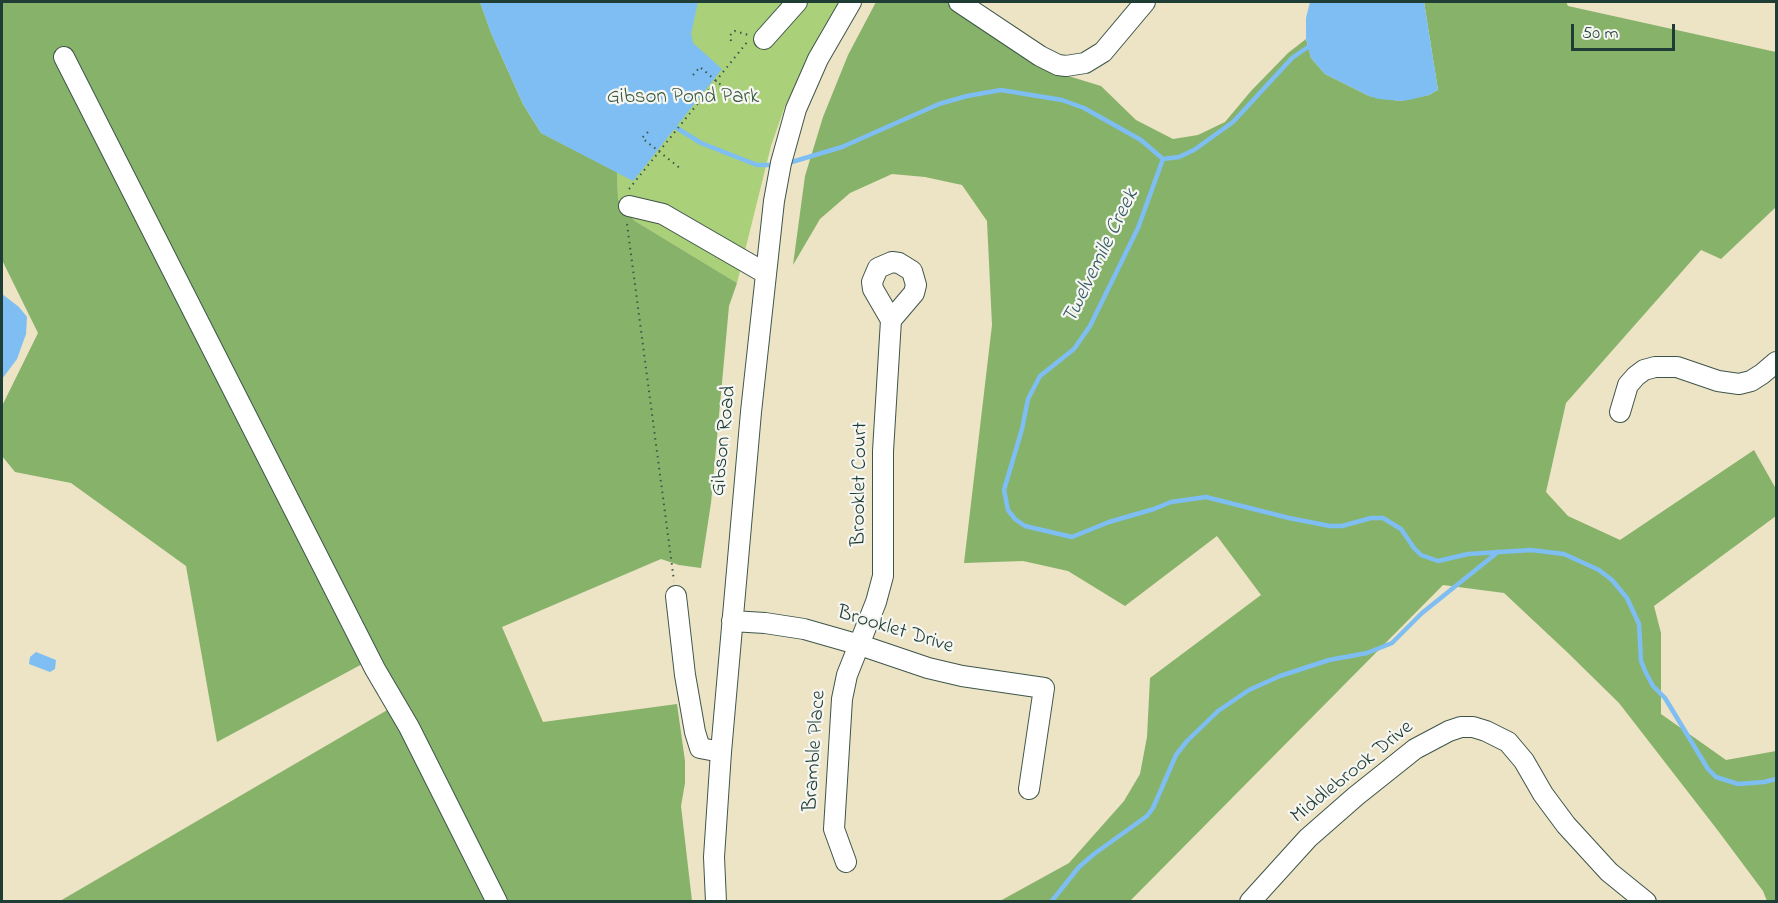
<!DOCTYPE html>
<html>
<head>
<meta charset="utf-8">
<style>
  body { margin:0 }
  #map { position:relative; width:1778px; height:903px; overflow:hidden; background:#ede3c5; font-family:"Indie Flower",sans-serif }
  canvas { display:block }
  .frame { position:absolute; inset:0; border:3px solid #1f3d34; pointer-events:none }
  .scale { position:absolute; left:1571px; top:24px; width:104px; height:27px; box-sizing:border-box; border:3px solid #1f3d34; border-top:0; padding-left:8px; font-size:18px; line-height:21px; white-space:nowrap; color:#1f3d34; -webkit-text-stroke:4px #f6f6f2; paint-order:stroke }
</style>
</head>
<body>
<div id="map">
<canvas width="1778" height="903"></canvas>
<div class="frame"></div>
<div class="scale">50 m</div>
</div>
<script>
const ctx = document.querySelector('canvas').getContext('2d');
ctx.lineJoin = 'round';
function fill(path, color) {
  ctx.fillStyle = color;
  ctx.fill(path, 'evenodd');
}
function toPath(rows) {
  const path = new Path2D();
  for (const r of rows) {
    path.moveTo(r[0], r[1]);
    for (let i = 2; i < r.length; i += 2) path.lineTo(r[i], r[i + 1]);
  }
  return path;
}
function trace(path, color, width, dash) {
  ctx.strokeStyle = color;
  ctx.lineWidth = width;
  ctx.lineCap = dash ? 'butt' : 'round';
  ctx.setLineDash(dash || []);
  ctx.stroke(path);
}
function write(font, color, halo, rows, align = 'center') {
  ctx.font = font + ' "Indie Flower",sans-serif';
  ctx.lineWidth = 4.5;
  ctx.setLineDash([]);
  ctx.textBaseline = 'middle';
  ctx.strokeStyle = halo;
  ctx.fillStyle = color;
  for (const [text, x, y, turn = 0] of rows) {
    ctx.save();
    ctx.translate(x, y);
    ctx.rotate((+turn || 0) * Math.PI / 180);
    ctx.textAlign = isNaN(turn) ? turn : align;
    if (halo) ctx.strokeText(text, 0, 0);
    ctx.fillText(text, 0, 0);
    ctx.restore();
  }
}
const green = toPath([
  [480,2,842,2,785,106,771,146,737,283,635,221,624,210,618,199,617,172,541,133,491,33]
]);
const forest = toPath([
  [2,2,480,2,491,33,523,104,541,133,617,172,618,199,624,210,635,221,737,283,729,306,711,503,701,568,679,565,661,559,502,627,543,722,677,704,685,761,685,783,681,806,692,901,60,901,389,709,366,662,217,742,186,566,71,483,15,472,2,456,2,406,38,333,2,260],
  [876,2,949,2,1052,71,1101,86,1136,120,1173,139,1198,135,1225,122,1251,91,1288,53,1306,39,1311,58,1325,74,1369,96,1400,101,1429,95,1438,90,1424,2,1566,2,1568,6,1776,52,1776,207,1721,259,1701,250,1566,403,1546,492,1568,516,1620,540,1754,450,1776,489,1776,516,1654,606,1661,633,1661,714,1726,760,1776,751,1776,901,1767,901,1763,891,1719,832,1619,703,1567,652,1504,593,1443,585,1130,901,1000,901,1069,863,1124,801,1140,774,1147,737,1150,678,1261,595,1217,536,1125,606,1068,571,1023,561,964,563,992,325,987,221,962,185,925,177,892,174,850,193,820,219,793,265,805,176,823,117,848,55]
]);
const water = toPath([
  [480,2,698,2,691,34,693,43,722,69,633,181,541,133,523,104,491,33],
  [1310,2,1424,2,1438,90,1429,95,1409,100,1400,101,1379,99,1369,96,1325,74,1311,58,1306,39,1306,18],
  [2,294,19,307,27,317,26,334,17,359,2,379],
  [36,652,56,660,55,669,50,672,29,664,30,657]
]);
const stream = toPath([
  [672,125,701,143,757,165,774,165],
  [1163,159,1138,228,1090,326,1074,349,1040,376,1028,399,1022,429,1004,490,1008,510,1015,519,1025,526,1072,537,1109,522,1154,509,1171,502,1206,497,1289,518,1330,526,1342,526,1371,518,1383,518,1401,529,1414,548,1421,555,1438,561,1468,554,1484,553,1531,550,1564,554,1599,570,1612,580,1627,598,1639,624,1641,661,1646,673,1653,686,1665,698,1708,769,1716,777,1738,784,1764,782,1776,779],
  [1163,159,1179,157,1194,150,1233,122,1292,58,1308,47],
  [785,164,842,147,939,104,967,96,1001,90,1062,100,1084,108,1141,140,1163,159],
  [1051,902,1079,867,1094,854,1147,816,1153,808,1176,755,1187,741,1218,711,1249,690,1280,676,1329,660,1367,653,1392,643,1422,613,1498,552]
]);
const path = toPath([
  [731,41,730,36,732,32,735,31,748,35],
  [693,75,700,67,736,98],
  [648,132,642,138,681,169],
  [629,189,748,41],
  [627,224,674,581]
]);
const minor = toPath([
  [959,2,1040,56,1058,65,1066,66,1085,63,1103,52,1145,2],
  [764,39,797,2],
  [64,57,375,669,409,727,497,902],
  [629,206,663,214,765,273],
  [892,262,899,263,912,271,916,285,914,293,891,320,873,289,872,282,878,268,892,262],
  [1620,412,1628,385,1636,376,1644,370,1655,367,1677,367,1718,381,1739,384,1751,381,1762,374,1776,362],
  [676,596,685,675,695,732,700,748,721,752],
  [732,621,765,623,804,629,860,645,928,668,962,676,1044,688,1029,789],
  [846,862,834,829,842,699,847,675,876,602,883,576,883,451,891,320],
  [716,902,714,857,721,752,751,412,774,201,781,163,796,109,818,59,851,2],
  [1250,902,1308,838,1356,796,1415,749,1449,731,1461,727,1473,727,1486,731,1508,742,1524,761,1543,794,1566,825,1609,872,1646,902]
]);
const parkNames = [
  ["Gibson Pond Park",683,99]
];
const streetNames = [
  ["Gibson Road",725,441,-84],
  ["Brooklet Court",861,484,-89],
  ["Brooklet Drive",895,631,17],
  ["Bramble Place",816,751,-86],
  ["Middlebrook Drive",1353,773,-39]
];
const waterNames = [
  ["Twelvemile Creek",1102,257,-64]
];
fill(green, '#aad07a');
fill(forest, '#87b26a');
fill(water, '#7ebef2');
trace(stream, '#7ebef2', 4.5);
trace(minor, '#3e564a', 22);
trace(path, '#3e564a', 2, [1.5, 4.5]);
trace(minor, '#fff', 20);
write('21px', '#3b5a42', '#f6f6f2', parkNames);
write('21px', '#1f3d34', '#f6f6f2', streetNames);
write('italic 22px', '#375d64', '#f6f6f2', waterNames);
</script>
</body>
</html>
